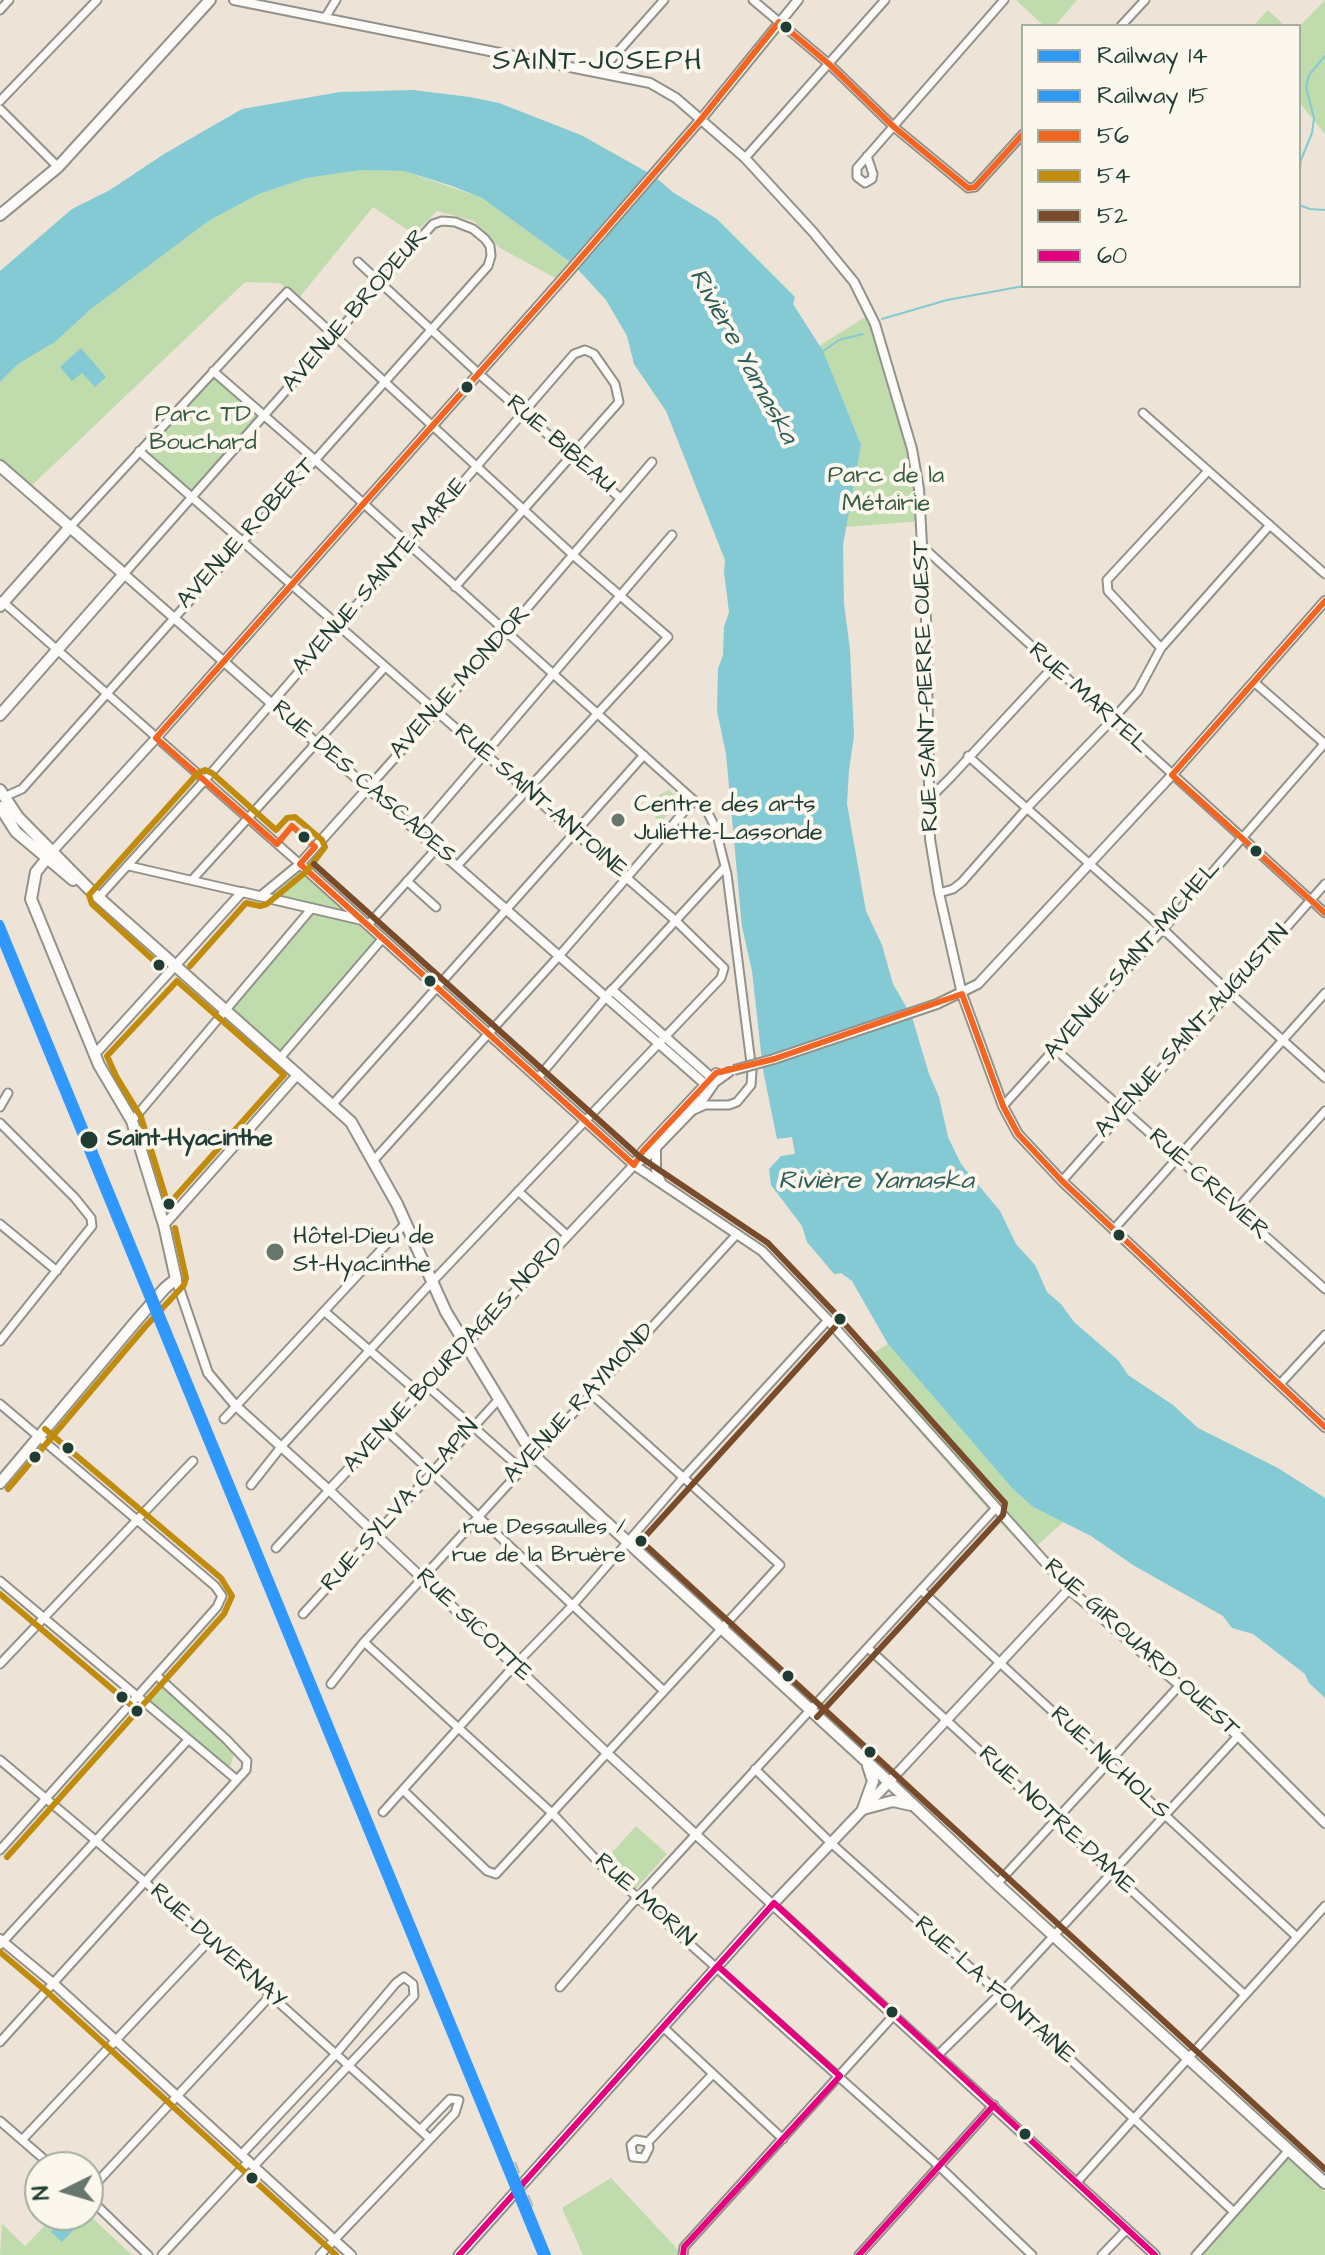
<!DOCTYPE html>
<html>
<head>
<meta charset="utf-8">
<style>
  body { margin:0 }
  #map { position:relative; width:1325px; height:2255px; overflow:hidden; background:#ede3d7; font-family:"Architects Daughter",sans-serif }
  canvas { display:block }
  .legend { position:absolute; left:1021px; top:24px; width:280px; height:264px; box-sizing:border-box; background:#fbf7ec; border:2px solid #a3ada2; margin:0; padding:10px 14px; list-style:none; font-size:24px; color:#1f3d34 }
  .legend li { display:flex; align-items:center; gap:16px; height:40px }
  .legend b { width:40px; border:2px solid #a3ada2 }
  .north { position:absolute; left:24px; top:2151px; width:80px; height:80px; box-sizing:border-box; background:#fbf7ec; border:2px solid #a3ada2; border-radius:50%; rotate:265deg; font-size:22px; font-weight:700; line-height:32px; text-align:center; color:#1f3d34 }
  .north::after { content:''; display:block; margin:auto; width:28px; height:36px; background:#67776d; clip-path:polygon(50% 0,100% 100%,50% 72%,0 100%) }
</style>
</head>
<body>
<div id="map">
<canvas width="1325" height="2255"></canvas>
<ul class="legend">
<li><b style="height:10px;background:#3098fc"></b>Railway 14</li>
<li><b style="height:10px;background:#3098fc"></b>Railway 15</li>
<li><b style="height:10px;background:#f26522"></b>56</li>
<li><b style="height:10px;background:#c18c0d"></b>54</li>
<li><b style="height:10px;background:#7a4b2a"></b>52</li>
<li><b style="height:10px;background:#e5007d"></b>60</li>
</ul>
<div class="north">N</div>
</div>
<script>
const ctx = document.querySelector('canvas').getContext('2d');
ctx.lineJoin = 'round';
function fill(path, color) {
  ctx.fillStyle = color;
  ctx.fill(path, 'evenodd');
}
function toPath(rows) {
  const path = new Path2D();
  for (const r of rows) {
    path.moveTo(r[0], r[1]);
    for (let i = 2; i < r.length; i += 2) path.lineTo(r[i], r[i + 1]);
  }
  return path;
}
function trace(path, color, width, dash) {
  ctx.strokeStyle = color;
  ctx.lineWidth = width;
  ctx.lineCap = dash ? 'butt' : 'round';
  ctx.setLineDash(dash || []);
  ctx.stroke(path);
}
function write(font, color, halo, rows, align = 'center') {
  ctx.font = font + ' "Architects Daughter",sans-serif';
  ctx.lineWidth = 8;
  ctx.setLineDash([]);
  ctx.textBaseline = 'middle';
  ctx.strokeStyle = halo;
  ctx.fillStyle = color;
  for (const [text, x, y, turn = 0] of rows) {
    ctx.save();
    ctx.translate(x, y);
    ctx.rotate((+turn || 0) * Math.PI / 180);
    ctx.textAlign = isNaN(turn) ? turn : align;
    if (halo) ctx.strokeText(text, 0, 0);
    ctx.fillText(text, 0, 0);
    ctx.restore();
  }
}
const green = toPath([
  [1016,0,1077,0,1055,26,1044,26],
  [1325,0,1325,134,1299,102,1299,27],
  [1268,10,1285,26,1253,26],
  [361,170,404,171,482,198,573,264,559,280,500,248,474,221,437,211,414,234,373,207,298,299,280,283,245,282,26,491,0,469,0,382,18,364,55,342,91,309,210,220,259,194,307,178],
  [870,314,901,412,922,521,845,527,861,445,819,346],
  [211,368,262,415,189,498,137,453],
  [669,790,681,801,661,822,648,810,656,801,654,798,657,796],
  [299,869,320,888,352,914,268,895],
  [312,908,363,920,383,938,280,1058,226,1010],
  [888,1344,1012,1488,1033,1507,1063,1522,1029,1553,992,1514,858,1362],
  [159,1683,234,1754,229,1770,145,1700],
  [636,1826,667,1854,632,1893,601,1865],
  [1287,2158,1325,2192,1325,2255,1201,2255],
  [611,2178,683,2255,583,2255,562,2208],
  [88,2214,132,2255,0,2255,2,2224,25,2246,55,2215]
]);
const water = toPath([
  [413,90,470,97,499,103,581,135,654,176,674,193,717,219,795,297,793,304,823,351,861,445,843,545,844,603,850,650,854,736,849,770,847,804,866,911,882,945,893,984,912,1017,929,1074,939,1097,948,1137,961,1164,1000,1211,1016,1244,1035,1265,1047,1292,1061,1304,1074,1322,1118,1360,1128,1375,1173,1405,1198,1428,1278,1468,1325,1498,1325,1698,1309,1683,1305,1674,1253,1634,1232,1628,1223,1616,1133,1565,1091,1536,1033,1507,1012,1488,888,1344,852,1281,841,1273,834,1274,807,1242,802,1226,771,1185,769,1169,781,1156,795,1154,792,1137,777,1139,763,1070,752,971,742,927,726,754,717,711,718,669,723,655,724,627,729,612,724,572,725,560,666,411,634,364,627,336,606,300,573,264,482,198,452,186,404,171,361,170,307,178,259,194,210,220,91,309,55,342,18,364,0,382,0,271,72,209,110,190,164,154,242,109,340,92],
  [81,348,106,377,95,387,82,373,72,381,60,367],
  [66,2215,75,2215,82,2221,62,2242,51,2232]
]);
const stream = toPath([
  [1299,179,1301,160,1312,133,1314,118,1306,87,1309,75,1325,56],
  [1299,205,1310,209,1325,210],
  [882,319,947,300,1024,286],
  [823,351,839,340,863,334]
]);
const minor = toPath([
  [753,0,829,64,894,127,968,188,975,187,1023,134],
  [0,10,9,0],
  [325,18,336,0],
  [1121,26,1145,0],
  [599,73,664,0],
  [0,101,97,0],
  [0,109,58,167],
  [867,156,873,174,872,179,865,183,857,177,857,168,1004,0],
  [745,158,885,0],
  [358,262,478,373,620,498],
  [213,371,314,459,708,813,715,827,727,874,752,1071,751,1085,737,1102,729,1105,705,1105,694,1110],
  [1143,413,1325,574],
  [139,451,676,921,724,968,721,978,432,1282,281,1447,251,1485],
  [70,527,287,292,573,555,668,637,457,866],
  [924,548,1325,913],
  [2,601,300,864],
  [1161,648,1108,591,1107,580,1208,471],
  [1254,682,1325,744],
  [968,756,1163,929,1228,991,1325,1078],
  [368,788,506,633,652,462],
  [929,795,936,792,950,778,1053,667],
  [4,797,22,789,488,266,491,256,490,246,485,239,473,229,455,222,442,221,433,224,124,574],
  [418,832,672,535],
  [129,866,242,892],
  [192,880,385,667],
  [407,881,436,907],
  [939,893,953,889,962,882,1028,807,1112,720,1138,691,1161,648,1270,525],
  [99,897,205,780,574,354,585,350,594,354,615,384,619,402,455,587],
  [368,925,437,848],
  [612,990,724,868],
  [1055,1049,1325,1289],
  [280,1058,383,938],
  [538,1078,606,997],
  [333,1104,644,755],
  [1003,1106,1163,929,1325,743],
  [0,1107,8,1093],
  [132,1121,312,908],
  [0,1123,75,1198,91,1218,92,1226,0,1341],
  [373,1161,559,956,694,800],
  [1062,1181,1325,884],
  [518,1191,567,1235],
  [1236,1210,1325,1111],
  [0,1224,57,1271],
  [1114,1229,1325,993],
  [324,1311,419,1393],
  [1280,1384,1325,1335],
  [426,1385,521,1469],
  [0,1404,215,1586,222,1596,217,1607,0,1850],
  [224,1419,406,1223],
  [385,1429,664,1691],
  [276,1548,329,1490],
  [0,1581,237,1780],
  [921,1590,1297,1937],
  [303,1614,500,1398],
  [364,1642,552,1813,601,1865,940,2167,1032,2255],
  [868,1648,1245,1995],
  [0,1664,193,1461],
  [331,1684,364,1642,737,1234],
  [0,1760,145,1882,429,2138],
  [755,1769,831,1843,1000,1994,1234,2212],
  [403,1790,487,1871,496,1874,780,1565,590,1393],
  [383,1812,514,1666,573,1605,683,1478,828,1320],
  [997,1884,1179,1686],
  [0,1945,188,1740],
  [560,1987,629,1907,996,1508],
  [664,2028,783,2139],
  [0,2042,246,1770,247,1761,226,1739,156,1675],
  [938,2055,1000,1994,1238,1736],
  [0,2121,53,2167],
  [22,2140,210,1940],
  [648,2142,636,2140,631,2145,633,2157,644,2158,649,2148,648,2142,712,2075],
  [241,2155,335,2055,396,1983,404,1977,413,1984,414,1996,254,2166],
  [1077,2182,1325,1906],
  [88,2192,271,1995],
  [88,2197,148,2255],
  [162,2255,249,2161],
  [320,2255,455,2113,459,2100,450,2099,420,2130],
  [683,2255,684,2247,894,2015],
  [859,2255,994,2105],
  [1102,2255,1126,2230],
  [1196,2255,1289,2150]
]);
const tertiary = toPath([
  [234,0,650,83,676,98,745,158,813,232,854,282,875,324,912,449,919,489,926,620,930,839,939,893,962,994,1003,1106,1018,1134,1062,1181,1325,1427],
  [124,574,706,1085,713,1085,712,1078,612,990,606,997],
  [52,852,156,738,565,276,702,118,798,0],
  [300,864,634,1165,762,1251,828,1320,1069,1589,1238,1736,1325,1823],
  [261,896,300,864,368,788],
  [95,1054,242,892,362,920],
  [774,1059,937,1004,978,984,1172,775,1325,601],
  [656,1148,656,1170,661,1182],
  [636,1163,647,1157,704,1098,715,1082,729,1072],
  [164,1225,298,1074],
  [176,1279,208,1373,236,1406,329,1490,608,1754,1155,2255],
  [329,1490,634,1165,643,1151,716,1073],
  [889,1782,1069,1589],
  [0,1939,53,1983,351,2255]
]);
const secondary = toPath([
  [459,2255,774,1903,889,1782]
]);
const primary = toPath([
  [0,215,58,167,210,0],
  [0,466,124,574,0,715],
  [0,606,70,527],
  [0,790,18,817,89,889,351,1122,397,1204,446,1312,533,1455,889,1782,997,1884,1325,2183],
  [0,807,16,832,73,880],
  [0,1483,137,1320,165,1288,176,1279,164,1225,132,1121,99,1065,31,899,36,872,52,852],
  [863,1809,873,1781,868,1766],
  [863,1809,893,1801,911,1805]
]);
const rail = toPath([
  [515,2162,534,2210]
]);
const tertiaryBridge = toPath([
  [734,1070,774,1059]
]);
const bus1 = toPath([
  [1023,134,975,187,968,188,894,127,829,64,779,22,702,118,565,276,156,738,277,844,292,826,315,847,300,864,634,1165,643,1151,716,1073,774,1059,962,994,1003,1106,1018,1134,1062,1181,1325,1427],
  [1325,601,1172,775,1325,913]
]);
const bus2 = toPath([
  [162,968,92,904,89,895,198,773,205,770,212,773,276,830,287,818,295,817,322,840,325,847,307,871,267,904,260,906,246,903,190,966],
  [177,981,284,1075,168,1205,141,1117,116,1076,107,1056,177,981],
  [8,1489,145,1327,184,1285,186,1278,175,1228],
  [0,1594,131,1705],
  [7,1857,224,1614,232,1596,221,1578,45,1429],
  [0,1952,46,1991,336,2255]
]);
const bus3 = toPath([
  [314,864,640,1157,768,1243,835,1313,1005,1503,1003,1515,817,1717],
  [835,1327,641,1541,1325,2169]
]);
const bus4 = toPath([
  [459,2255,774,1903,1155,2255],
  [683,2255,684,2247,840,2076,719,1967],
  [859,2255,994,2105]
]);
const rail1 = toPath([
  [0,924,547,2255]
]);
const rail2 = toPath([
  [0,936,542,2255]
]);
const markers = [
  [786,27,7,"#1f3d34"],
  [467,387,7,"#1f3d34"],
  [618,820,8,"#67776d"],
  [304,837,7,"#1f3d34"],
  [1256,851,7,"#1f3d34"],
  [159,965,7,"#1f3d34"],
  [430,981,7,"#1f3d34"],
  [89,1140,10,"#1f3d34"],
  [169,1204,7,"#1f3d34"],
  [1119,1235,7,"#1f3d34"],
  [275,1252,10,"#67776d"],
  [840,1319,7,"#1f3d34"],
  [68,1448,7,"#1f3d34"],
  [35,1457,7,"#1f3d34"],
  [641,1541,7,"#1f3d34"],
  [788,1676,7,"#1f3d34"],
  [122,1697,7,"#1f3d34"],
  [137,1711,7,"#1f3d34"],
  [870,1752,7,"#1f3d34"],
  [892,2012,7,"#1f3d34"],
  [1025,2134,7,"#1f3d34"],
  [252,2178,7,"#1f3d34"]
];
const busNames = [
  ["rue Dessaulles /",626,1528],
  ["rue de la Bruère",626,1556]
];
const streetNames = [
  ["AVENUE BRODEUR",356,311,-49],
  ["RUE BIBEAU",560,445,41],
  ["AVENUE ROBERT",247,534,-48],
  ["AVENUE SAINTE-MARIE",381,577,-49],
  ["AVENUE MONDOR",461,683,-48],
  ["RUE SAINT-PIERRE OUEST",927,686,-92],
  ["RUE MARTEL",1088,699,42],
  ["RUE DES CASCADES",363,783,41],
  ["RUE SAINT-ANTOINE",540,802,41],
  ["AVENUE SAINT-MICHEL",1133,961,-49],
  ["AVENUE SAINT-AUGUSTIN",1193,1032,-48],
  ["RUE CREVIER",1208,1185,42],
  ["AVENUE BOURDAGES NORD",455,1356,-47],
  ["AVENUE RAYMOND",580,1404,-47],
  ["RUE SYLVA CLAPIN",401,1506,-48],
  ["RUE SICOTTE",473,1626,44],
  ["RUE GIROUARD OUEST",1141,1649,42],
  ["RUE NICHOLS",1109,1764,43],
  ["RUE NOTRE-DAME",1056,1821,43],
  ["RUE MORIN",644,1901,42],
  ["RUE DUVERNAY",217,1947,42],
  ["RUE LA FONTAINE",994,1991,42]
];
const parkNames = [
  ["Parc TD",203,416],
  ["Bouchard",203,444],
  ["Parc de la",886,477],
  ["Métairie",886,505]
];
const poiNames = [
  ["Centre des arts",634,806],
  ["Juliette-Lassonde",634,834],
  ["Hôtel-Dieu de",293,1238],
  ["St-Hyacinthe",293,1266]
];
const stopNames = [
  ["Saint-Hyacinthe",107,1140]
];
const waterNames = [
  ["Rivière Yamaska",742,357,61],
  ["Rivière Yamaska",876,1183]
];
const quarterNames = [
  ["SAINT-JOSEPH",598,63]
];
fill(green, '#c0dbac');
fill(water, '#83cad4');
trace(stream, '#83cad4', 2);
trace(minor, '#91928a', 11);
trace(tertiary, '#91928a', 12);
trace(secondary, '#91928a', 13);
trace(primary, '#91928a', 14);
trace(minor, '#fcfbf9', 7);
trace(tertiary, '#fcfbf9', 8);
trace(secondary, '#fcfbf9', 9);
trace(primary, '#fcfbf9', 10);
trace(rail, '#b3b5b2', 2, [12, 6]);
trace(tertiaryBridge, '#91928a', 12, []);
trace(tertiaryBridge, '#fcfbf9', 8);
trace(bus1, '#f26522', 6);
trace(bus2, '#c18c0d', 6);
trace(bus3, '#7a4b2a', 6);
trace(bus4, '#e5007d', 6);
trace(rail1, '#3098fc', 8);
trace(rail2, '#3098fc', 8);
for (const [x, y, r, color] of markers) {
  const dot = new Path2D();
  dot.arc(x, y, r, 0, 2 * Math.PI);
  ctx.fillStyle = color;
  ctx.fill(dot);
  trace(dot, '#fbf7ec', 3);
}
write('22px', '#1f3d34', '#fbf7ec', busNames, 'right');
write('24px', '#1f3d34', '#fbf7ec', streetNames);
write('24px', '#385b45', '#fbf7ec', parkNames);
write('24px', '#1f3d34', '#fbf7ec', poiNames, 'left');
write('bold 24px', '#1f3d34', '#fbf7ec', stopNames, 'left');
write('italic 26px', '#2d5e5c', '#fbf7ec', waterNames);
ctx.letterSpacing = '2px';
write('28px', '#1f3d34', '#fbf7ec', quarterNames);
ctx.letterSpacing = '0px';
</script>
</body>
</html>
